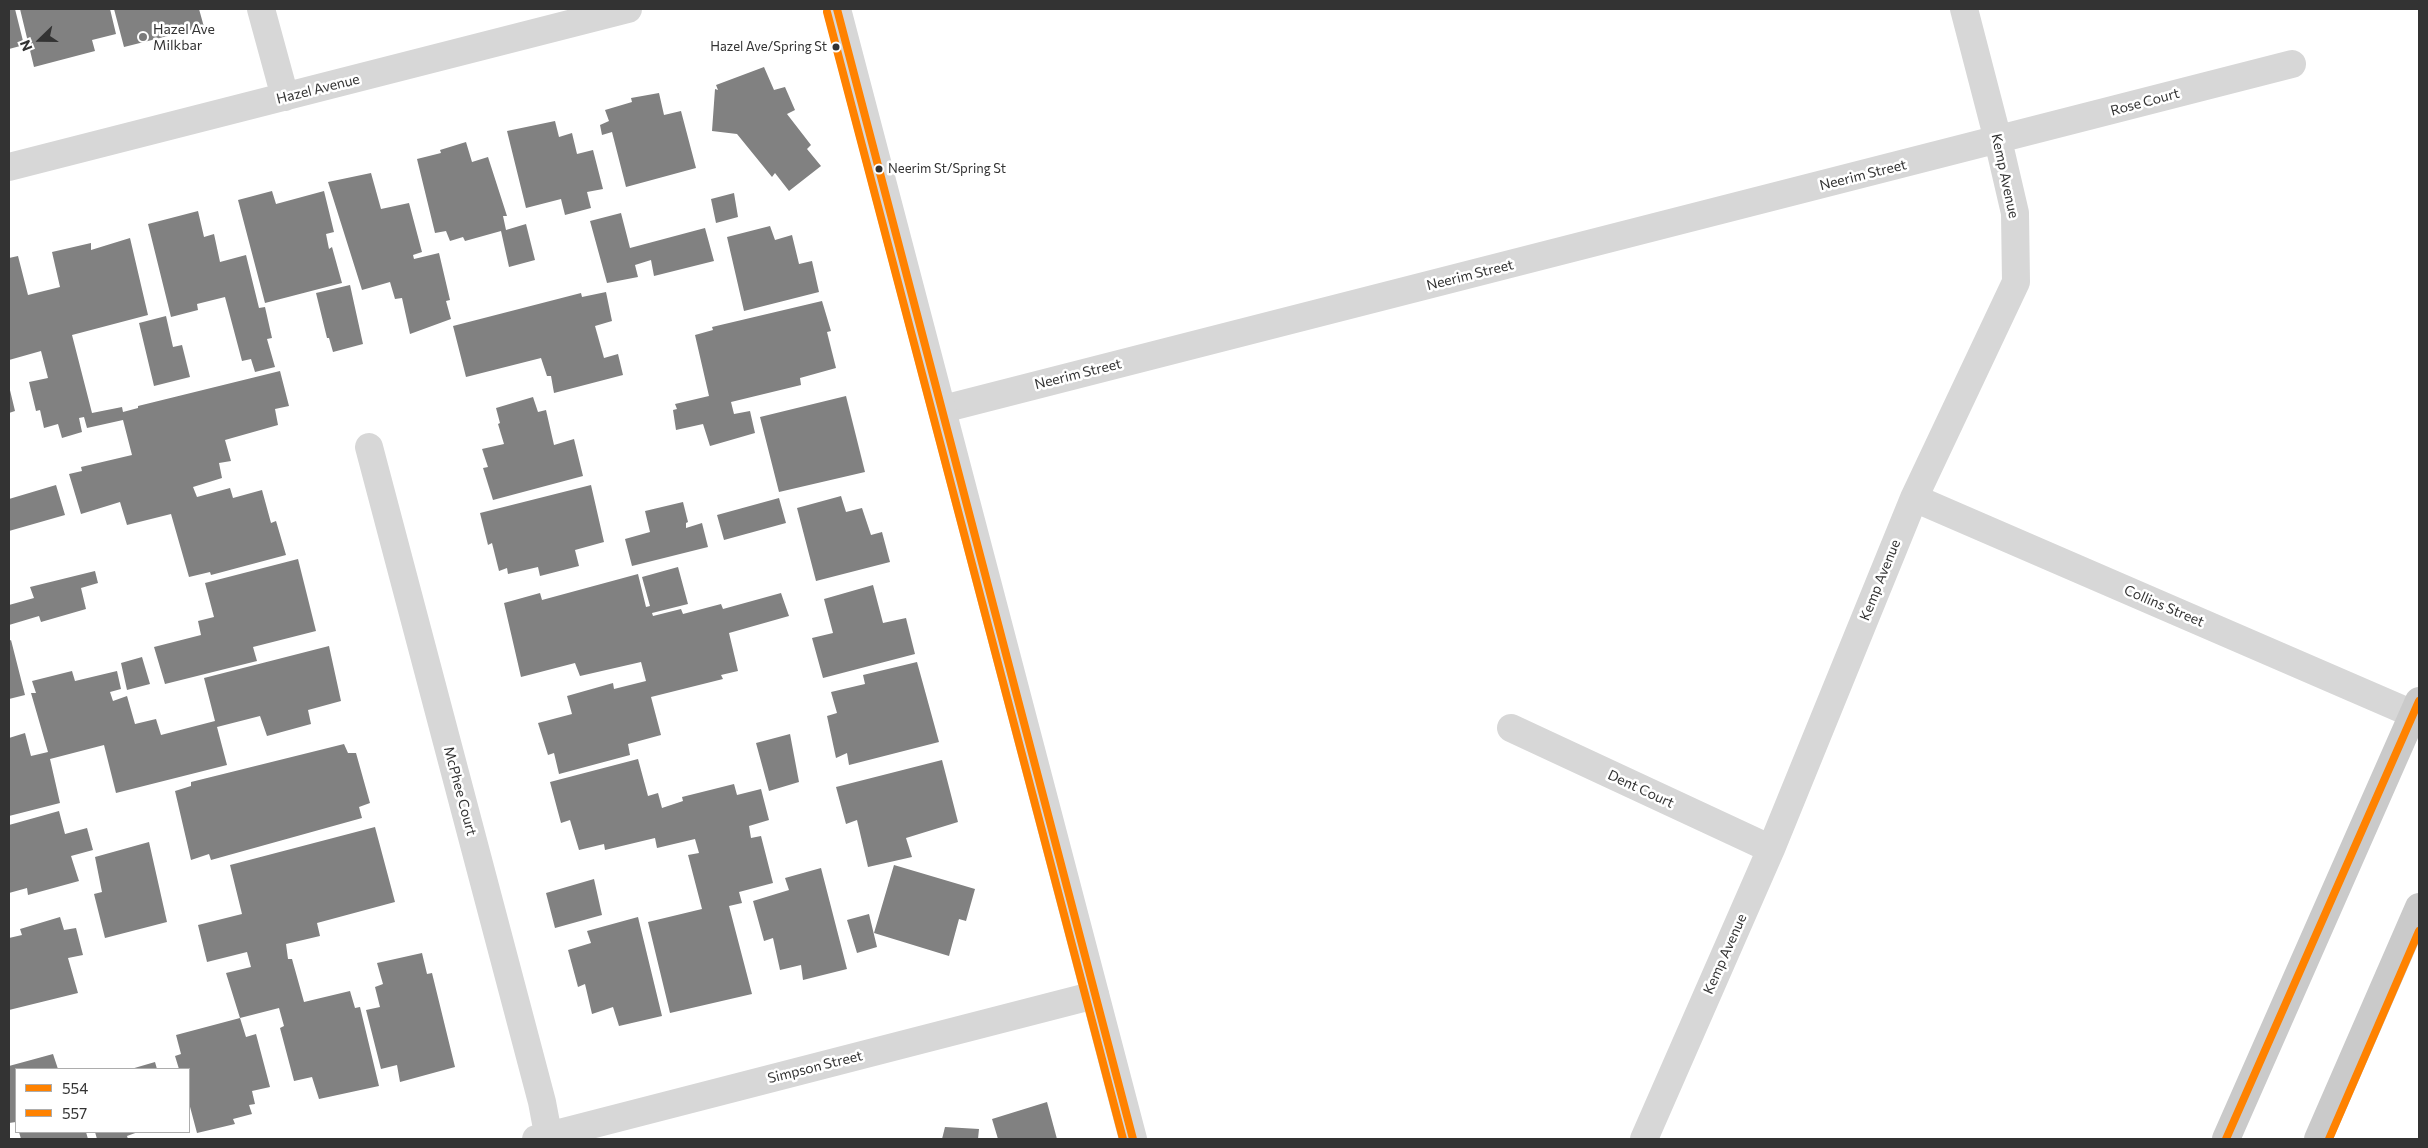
<!DOCTYPE html>
<html>
<head>
<meta charset="utf-8">
<style>
  body { margin:0 }
  #map { position:relative; width:2428px; height:1148px; overflow:hidden; background:#fff; font-family:Commissioner,sans-serif }
  canvas { display:block }
  .frame { position:absolute; inset:0; border:10px solid #333; pointer-events:none }
  .legend { position:absolute; left:15px; top:1068px; width:175px; height:65px; box-sizing:border-box; background:#fff; border:1px solid #adadad; margin:0; padding:6px 9px; list-style:none; font-size:15px; color:#333 }
  .legend li { display:flex; align-items:center; gap:10px; height:25px }
  .legend b { width:25px; border:1px solid #adadad }
  .north { position:absolute; left:15px; top:15px; width:50px; height:50px; -webkit-text-stroke:4px #fff; paint-order:stroke; rotate:248deg; font-size:14px; font-weight:700; line-height:20px; text-align:center; color:#333 }
  .north::after { content:''; display:block; margin:auto; width:18px; height:22px; background:#333; clip-path:polygon(50% 0,100% 100%,50% 72%,0 100%) }
</style>
</head>
<body>
<div id="map">
<canvas width="2428" height="1148"></canvas>
<div class="frame"></div>
<ul class="legend">
<li><b style="height:6px;background:#ff8200"></b>554</li>
<li><b style="height:6px;background:#ff8200"></b>557</li>
</ul>
<div class="north">N</div>
</div>
<script>
const ctx = document.querySelector('canvas').getContext('2d');
ctx.lineJoin = 'round';
function fill(path, color) {
  ctx.fillStyle = color;
  ctx.fill(path, 'evenodd');
}
function toPath(rows) {
  const path = new Path2D();
  for (const r of rows) {
    path.moveTo(r[0], r[1]);
    for (let i = 2; i < r.length; i += 2) path.lineTo(r[i], r[i + 1]);
  }
  return path;
}
function trace(path, color, width, dash) {
  ctx.strokeStyle = color;
  ctx.lineWidth = width;
  ctx.lineCap = dash ? 'butt' : 'round';
  ctx.setLineDash(dash || []);
  ctx.stroke(path);
}
function write(font, color, halo, rows, align = 'center') {
  ctx.font = font + ' Commissioner,sans-serif';
  ctx.lineWidth = 5;
  ctx.setLineDash([]);
  ctx.textBaseline = 'middle';
  ctx.strokeStyle = halo;
  ctx.fillStyle = color;
  for (const [text, x, y, turn = 0] of rows) {
    ctx.save();
    ctx.translate(x, y);
    ctx.rotate((+turn || 0) * Math.PI / 180);
    ctx.textAlign = isNaN(turn) ? turn : align;
    if (halo) ctx.strokeText(text, 0, 0);
    ctx.fillText(text, 0, 0);
    ctx.restore();
  }
}
const building = toPath([
  [9,9,15,9,24,45,9,49],
  [20,9,110,9,116,34,92,40,95,51,34,67],
  [114,9,199,9,204,27,124,47],
  [764,67,774,90,785,87,795,110,787,114,811,145,807,149,821,166,789,191,775,173,772,177,737,134,712,131,715,89,718,90,716,85],
  [659,93,664,115,681,111,696,168,626,187,612,132,602,135,600,125,609,121,605,110,632,102,631,98],
  [555,121,559,137,572,133,577,154,593,150,603,189,587,192,591,208,565,215,561,199,526,208,507,131],
  [466,142,472,162,488,157,507,216,503,216,506,230,526,224,535,260,509,267,501,231,465,241,463,237,450,241,446,231,435,233,417,159,441,153,440,150],
  [371,173,381,209,409,203,422,252,413,255,414,259,439,253,450,300,446,301,451,319,410,334,402,298,395,299,390,282,362,290,328,182],
  [272,191,276,204,324,191,334,232,326,234,329,249,332,247,342,283,265,303,238,200],
  [734,193,738,217,716,223,711,199],
  [198,211,204,237,214,234,220,262,246,255,259,308,265,307,272,338,267,339,275,367,255,372,251,359,242,361,225,297,197,304,198,310,171,317,148,224],
  [621,213,630,248,705,228,714,261,654,276,651,260,635,265,638,277,607,283,590,221],
  [770,226,775,240,792,235,799,264,812,261,819,292,744,311,727,237],
  [130,238,148,315,72,335,92,413,122,407,123,412,138,408,138,406,280,371,289,406,275,409,278,425,225,440,231,461,219,463,222,478,193,487,197,497,230,488,233,498,262,490,271,523,276,521,286,555,211,575,210,572,189,577,171,514,127,525,120,502,81,514,69,474,82,471,81,467,132,455,123,420,87,428,84,417,79,418,82,432,62,438,58,424,44,428,40,410,36,411,29,382,48,378,41,351,9,360,9,258,18,256,28,295,60,287,52,252,91,243,91,250],
  [350,285,363,344,333,352,329,338,327,338,316,293],
  [606,292,612,321,595,326,604,358,618,354,623,375,554,393,551,376,547,376,541,358,466,377,453,326,581,293,582,297],
  [822,301,831,331,827,332,836,368,800,378,801,385,731,402,734,414,750,411,755,433,710,446,703,424,676,430,673,410,677,409,675,404,709,396,695,335,713,330,712,327],
  [166,316,173,347,182,345,190,377,154,386,139,323],
  [9,386,15,411,9,413],
  [846,396,865,472,779,492,760,417],
  [533,397,538,412,546,410,554,445,574,439,583,476,493,500,483,468,488,467,482,449,504,444,498,424,500,423,496,408],
  [56,485,65,515,9,531,9,499],
  [591,485,604,542,575,550,579,566,540,576,538,567,508,574,507,568,499,571,492,543,488,545,480,513],
  [841,496,846,512,862,508,871,535,882,532,890,562,816,581,797,508],
  [779,498,786,523,724,540,717,515],
  [683,502,688,522,686,523,686,528,702,523,708,547,632,566,625,539,650,532,645,511],
  [298,559,316,631,253,647,257,661,165,684,154,647,201,635,198,621,214,617,205,583],
  [678,567,688,604,652,613,653,616,681,609,683,614,721,604,723,609,781,593,789,616,729,633,738,671,721,675,723,679,651,697,661,735,628,744,630,755,559,774,554,753,548,755,538,723,572,714,567,696,613,683,614,689,646,681,641,662,580,676,575,663,521,677,504,603,540,593,542,600,638,574,646,607,650,606,642,577],
  [95,571,98,583,81,588,86,609,41,622,39,616,9,625,9,605,34,598,30,587],
  [873,585,883,623,906,618,915,654,823,678,812,638,833,633,824,599],
  [11,640,25,695,9,699,9,641],
  [329,646,341,701,308,710,311,724,267,736,260,716,217,727,227,765,116,793,104,745,50,759,60,803,9,816,9,738,25,733,31,756,48,752,31,693,36,693,32,681,72,671,75,681,117,671,121,689,110,692,113,701,127,696,135,724,156,719,161,735,215,721,204,678],
  [142,657,150,684,127,690,121,663],
  [917,662,939,742,849,765,847,753,836,758,827,716,837,713,831,692,865,684,863,675],
  [790,734,799,782,769,791,756,743],
  [344,744,348,753,356,753,370,803,359,807,362,818,211,860,209,854,191,860,175,791,191,786,191,782],
  [638,759,648,796,658,793,662,808,683,801,682,797,734,784,737,795,761,789,769,820,749,826,751,838,761,836,773,883,739,892,742,903,729,906,752,994,670,1013,648,922,702,909,688,855,699,853,695,839,657,848,655,838,605,850,604,844,579,850,570,820,561,823,550,782],
  [942,760,958,822,906,838,912,857,868,867,857,820,846,824,836,787],
  [59,811,65,834,87,828,93,850,71,856,79,881,28,895,27,888,9,893,9,825],
  [375,827,395,902,317,923,320,936,286,944,288,959,292,959,304,1002,350,991,355,1008,360,1007,379,1086,319,1099,312,1077,294,1081,280,1028,284,1026,279,1008,240,1018,226,973,251,967,247,952,207,962,198,925,242,914,230,865],
  [149,842,167,922,105,938,94,894,102,892,95,857],
  [894,865,975,889,966,921,959,919,949,956,874,933],
  [821,868,847,969,803,980,801,965,780,970,773,938,764,941,753,901,789,890,785,878],
  [594,879,602,915,555,928,546,893],
  [869,914,877,947,857,953,847,920],
  [60,917,64,930,76,928,83,955,68,958,78,993,9,1010,9,938,22,935,20,929],
  [638,917,662,1016,619,1026,613,1007,592,1014,585,984,578,987,568,950,591,943,587,931],
  [422,953,427,974,432,973,455,1067,400,1082,397,1065,381,1069,366,1010,380,1007,375,987,383,984,377,963],
  [240,1018,246,1037,256,1034,270,1087,252,1091,255,1104,249,1105,252,1114,233,1119,235,1124,197,1133,189,1103,189,1069,179,1069,175,1056,181,1054,176,1035],
  [53,1054,58,1069,16,1069,16,1122,9,1123,9,1066],
  [155,1062,157,1069,131,1069],
  [1047,1102,1057,1139,998,1139,992,1119],
  [945,1127,979,1129,978,1139,942,1139],
  [19,1132,86,1132,88,1139,21,1139],
  [95,1132,138,1132,127,1136,128,1139,97,1139]
]);
const minor = toPath([
  [261,9,285,97],
  [9,167,628,9],
  [943,409,2292,64],
  [369,447,542,1102,549,1139],
  [1914,498,2413,714],
  [1511,728,1771,849],
  [536,1139,1095,995],
  [1644,1139,1771,849,1914,498,2016,282,2015,213,1998,140,1964,9]
]);
const tertiary = toPath([
  [837,9,1133,1139]
]);
const primary = toPath([
  [2226,1139,2419,701],
  [2318,1139,2419,907]
]);
const bus1 = toPath([
  [837,9,1133,1139],
  [2226,1139,2419,701]
]);
const bus2 = toPath([
  [827,12,1123,1139],
  [2329,1139,2419,931]
]);
const markers = [
  [143,37,5,"#7a7a7a"],
  [836,47,4.5,"#333"],
  [879,169,4.5,"#333"]
];
const busNames = [
  ["Hazel Ave/Spring St",827,47],
  ["Neerim St/Spring St",888,169,"left"]
];
const poiNames = [
  ["Hazel Ave",153,29],
  ["Milkbar",153,45]
];
const streetNames = [
  ["Hazel Avenue",318,89,-14],
  ["Rose Court",2145,102,-15],
  ["Neerim Street",1863,175,-14],
  ["Kemp Avenue",2005,176,78],
  ["Neerim Street",1470,275,-14],
  ["Neerim Street",1078,374,-14],
  ["Kemp Avenue",1880,580,-68],
  ["Collins Street",2164,606,23],
  ["Dent Court",1641,789,25],
  ["McPhee Court",460,791,75],
  ["Kemp Avenue",1725,954,-66],
  ["Simpson Street",815,1067,-14]
];
fill(building, '#818181');
trace(minor, '#d7d7d7', 28);
trace(tertiary, '#d7d7d7', 28);
trace(primary, '#cacaca', 28);
trace(bus1, '#ff8200', 8);
trace(bus2, '#ff8200', 8);
for (const [x, y, r, color] of markers) {
  const dot = new Path2D();
  dot.arc(x, y, r, 0, 2 * Math.PI);
  ctx.fillStyle = color;
  ctx.fill(dot);
  trace(dot, '#fff', 2);
}
write('13px', '#333', '#fff', busNames, 'right');
write('14px', '#333', '#fff', poiNames, 'left');
write('14px', '#333', '#fff', streetNames);
</script>
</body>
</html>
